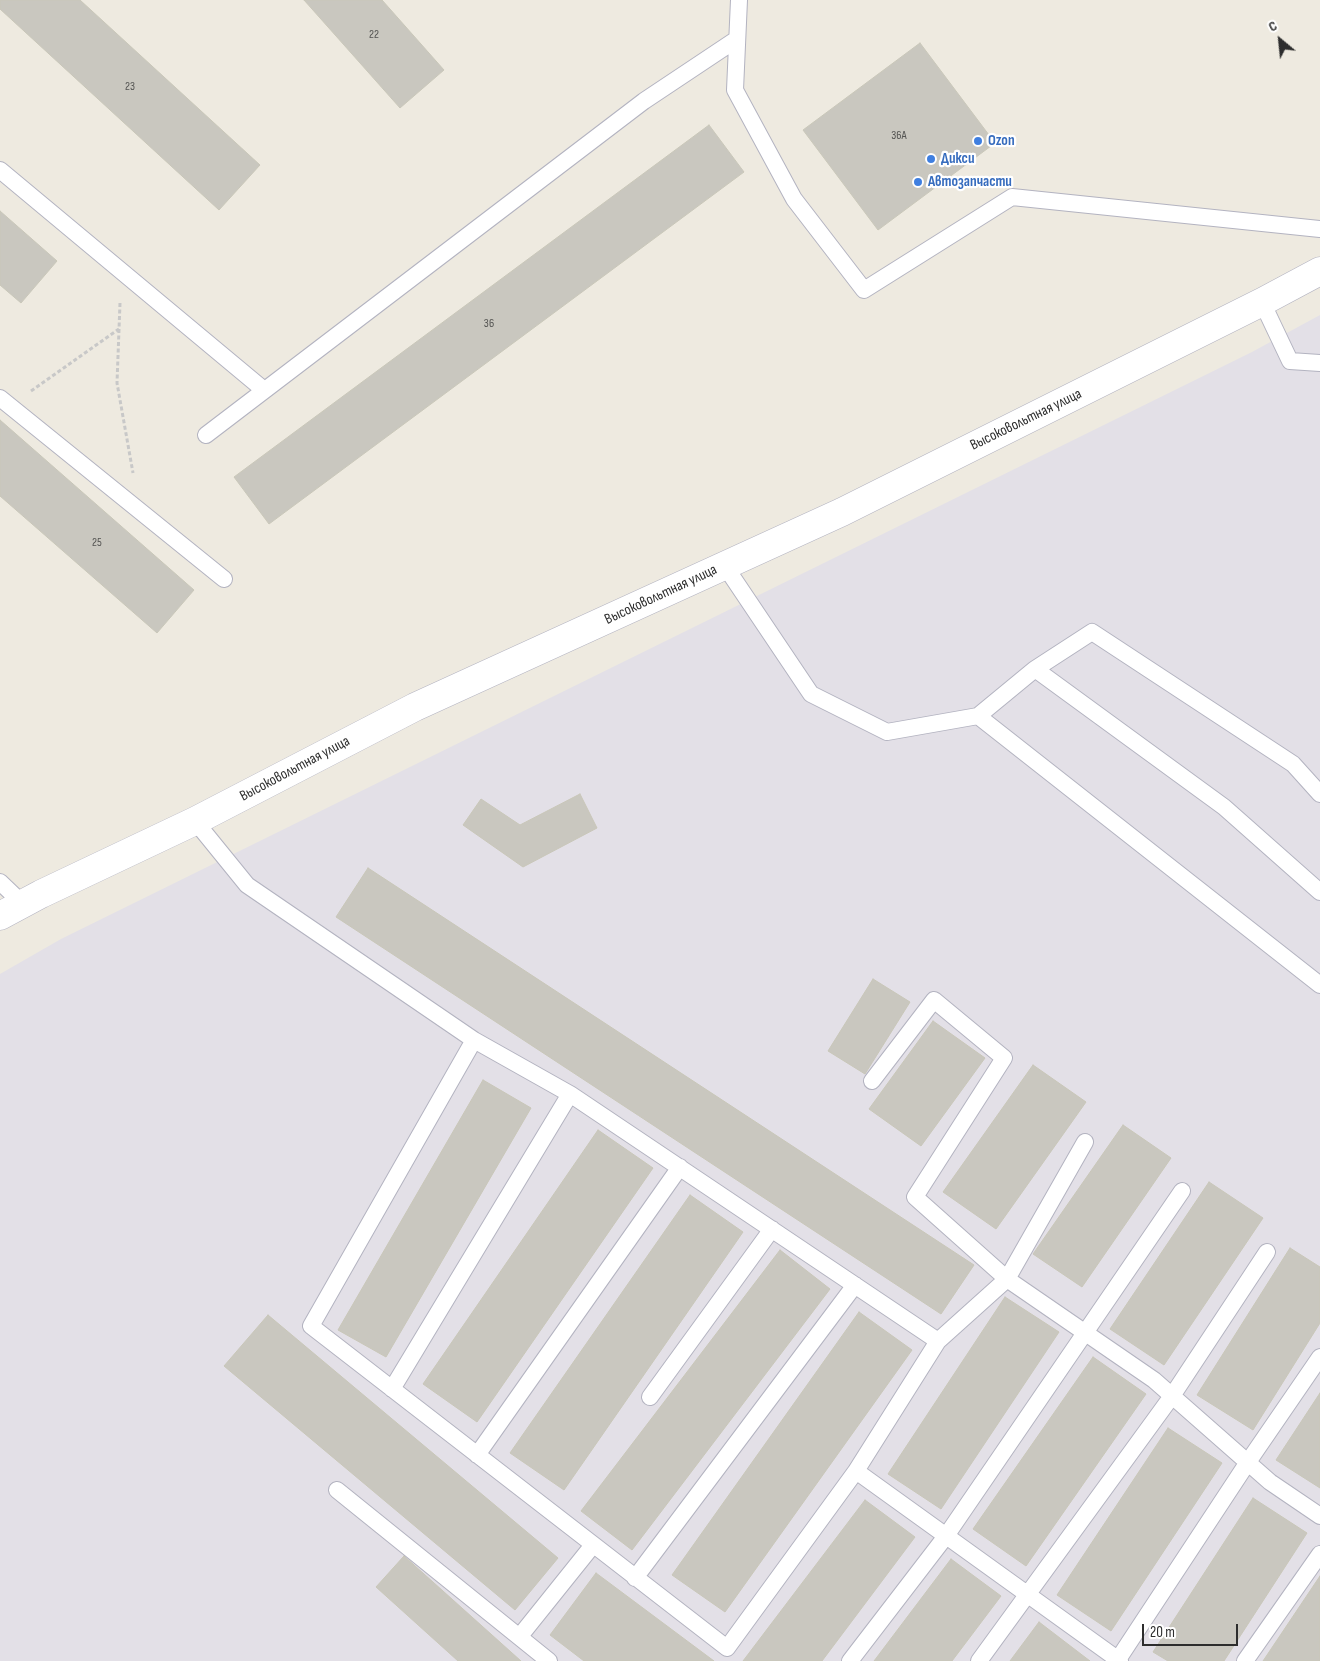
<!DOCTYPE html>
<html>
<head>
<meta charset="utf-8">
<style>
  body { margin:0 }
  #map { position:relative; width:1320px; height:1661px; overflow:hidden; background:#eeeae0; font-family:"Sofia Sans Condensed",sans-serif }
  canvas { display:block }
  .north { position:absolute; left:1255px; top:15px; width:50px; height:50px; -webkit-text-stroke:4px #fff; paint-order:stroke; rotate:332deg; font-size:14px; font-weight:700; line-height:20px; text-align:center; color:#2d2d2d }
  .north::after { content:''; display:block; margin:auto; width:18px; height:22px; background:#2d2d2d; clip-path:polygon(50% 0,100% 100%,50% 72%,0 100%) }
  .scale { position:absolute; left:1142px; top:1624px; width:96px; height:22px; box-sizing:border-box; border:2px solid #2d2d2d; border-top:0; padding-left:6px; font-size:15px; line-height:18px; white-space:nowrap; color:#2d2d2d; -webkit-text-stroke:4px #fff; paint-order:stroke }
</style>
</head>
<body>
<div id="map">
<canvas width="1320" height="1661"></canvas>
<div class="north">С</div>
<div class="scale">20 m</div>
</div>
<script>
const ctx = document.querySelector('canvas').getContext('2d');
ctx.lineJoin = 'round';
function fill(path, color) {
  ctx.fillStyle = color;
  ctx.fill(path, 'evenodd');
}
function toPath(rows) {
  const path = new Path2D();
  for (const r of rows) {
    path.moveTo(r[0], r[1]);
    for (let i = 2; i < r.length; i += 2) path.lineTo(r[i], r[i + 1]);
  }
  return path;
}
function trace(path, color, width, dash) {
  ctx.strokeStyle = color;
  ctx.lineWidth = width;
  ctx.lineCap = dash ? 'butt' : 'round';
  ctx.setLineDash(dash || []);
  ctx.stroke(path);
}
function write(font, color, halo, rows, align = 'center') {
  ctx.font = font + ' "Sofia Sans Condensed",sans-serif';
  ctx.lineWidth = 4.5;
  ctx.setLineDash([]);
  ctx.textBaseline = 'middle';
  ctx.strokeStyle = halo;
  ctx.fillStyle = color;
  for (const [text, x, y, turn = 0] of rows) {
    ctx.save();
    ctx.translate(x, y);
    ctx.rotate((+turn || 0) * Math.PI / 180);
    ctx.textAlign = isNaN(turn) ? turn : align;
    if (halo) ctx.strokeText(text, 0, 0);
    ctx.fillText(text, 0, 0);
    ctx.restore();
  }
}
const industrial = toPath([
  [1320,315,1320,1661,0,1661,0,974,61,939,1252,352]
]);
const building = toPath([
  [0,0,80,0,260,165,219,210,0,9,0,0],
  [304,0,382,0,444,70,400,108,304,0],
  [920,43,995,143,878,230,803,130,920,43],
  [709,125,744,172,269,524,234,477,709,125],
  [0,211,57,261,21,303,0,285,0,211],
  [0,420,194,590,157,633,0,496,0,420],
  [580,794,597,828,523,867,463,825,481,799,520,825,580,794],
  [368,868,974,1265,941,1314,336,917,368,868],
  [873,979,910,1002,865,1074,828,1051,873,979],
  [933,1021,985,1058,921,1146,869,1109,933,1021],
  [1033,1065,1086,1102,996,1229,943,1192,1033,1065],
  [483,1080,531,1108,386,1357,338,1330,483,1080],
  [1123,1125,1171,1158,1082,1287,1033,1254,1123,1125],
  [598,1130,653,1168,477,1422,423,1384,598,1130],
  [1209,1182,1263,1218,1164,1365,1110,1329,1209,1182],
  [690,1195,743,1232,564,1490,510,1453,690,1195],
  [1290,1248,1320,1267,1320,1323,1253,1430,1197,1395,1290,1248],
  [780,1250,830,1289,632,1550,581,1511,780,1250],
  [1005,1297,1059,1332,941,1509,888,1474,1005,1297],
  [859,1312,912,1350,725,1612,672,1575,859,1312],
  [268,1315,558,1558,515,1610,224,1366,268,1315],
  [1093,1357,1146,1394,1026,1566,973,1529,1093,1357],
  [1320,1393,1320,1488,1276,1460,1320,1393],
  [1168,1428,1222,1463,1111,1631,1057,1595,1168,1428],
  [1253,1498,1307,1533,1224,1661,1168,1661,1153,1652,1253,1498],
  [865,1500,915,1537,822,1661,743,1661,865,1500],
  [404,1556,521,1661,458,1661,376,1587,404,1556],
  [951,1559,1001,1596,952,1661,874,1661,951,1559],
  [596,1573,714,1661,584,1661,550,1635,596,1573],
  [1320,1576,1320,1661,1263,1661,1320,1576],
  [1039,1622,1090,1661,1010,1661,1039,1622]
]);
const path = toPath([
  [120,303,117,383,133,473],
  [31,391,119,329]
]);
const lane = toPath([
  [739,0,735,90,794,199,864,290,1012,197,1320,229],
  [0,170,264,390],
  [1262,302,1290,361,1320,363],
  [0,398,224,579],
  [206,435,644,101,737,39],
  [725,566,811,694,887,732,978,716,1035,669,1224,807,1320,892],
  [1035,669,1092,632,1293,764,1320,794],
  [978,716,1320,985],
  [195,821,247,885,474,1040,570,1094,938,1341,856,1471,1120,1661],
  [0,882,23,904],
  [474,1040,311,1326,727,1648,856,1471],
  [872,1081,934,1000,1004,1058,915,1197,1007,1279,1085,1142],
  [938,1341,1007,1279,1154,1380,1270,1482,1320,1516],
  [392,1389,570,1094],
  [650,1397,772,1229],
  [477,1455,680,1167],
  [337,1490,549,1661],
  [635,1578,855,1285],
  [520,1636,593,1545],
  [850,1661,946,1536,1182,1191],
  [979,1661,1172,1396,1267,1252],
  [1117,1661,1248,1462,1320,1357],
  [1245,1661,1320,1554]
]);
const secondary = toPath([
  [0,916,41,894,195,821,415,707,842,512,1262,302,1320,271]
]);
const markers = [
  [978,141,5,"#3f7fe0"],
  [931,159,5,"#3f7fe0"],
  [918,182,5,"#3f7fe0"]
];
const numberNames = [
  ["22",374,35],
  ["23",130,87],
  ["36А",899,136],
  ["36",489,324],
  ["25",97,543]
];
const shopNames = [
  ["Ozon",988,141],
  ["Дикси",941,159],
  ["Автозапчасти",928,182]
];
const streetNames = [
  ["Высоковольтная улица",1026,420,-26],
  ["Высоковольтная улица",661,595,-25],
  ["Высоковольтная улица",295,769,-28]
];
fill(industrial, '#e3e0e7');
fill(building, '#c9c7bf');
trace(building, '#c9c7b9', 1);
trace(lane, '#b3b3c0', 18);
trace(secondary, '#b3b3c0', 29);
trace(path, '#c8c8c8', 3, [4, 2.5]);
trace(lane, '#fff', 16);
trace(secondary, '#fff', 28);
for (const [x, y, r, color] of markers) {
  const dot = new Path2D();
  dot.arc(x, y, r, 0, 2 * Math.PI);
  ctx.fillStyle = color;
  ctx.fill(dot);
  trace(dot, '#fff', 2);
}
write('12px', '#545452', null, numberNames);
write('bold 15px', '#366cbe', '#fff', shopNames, 'left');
write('15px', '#2d2d2d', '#fff', streetNames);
</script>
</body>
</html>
